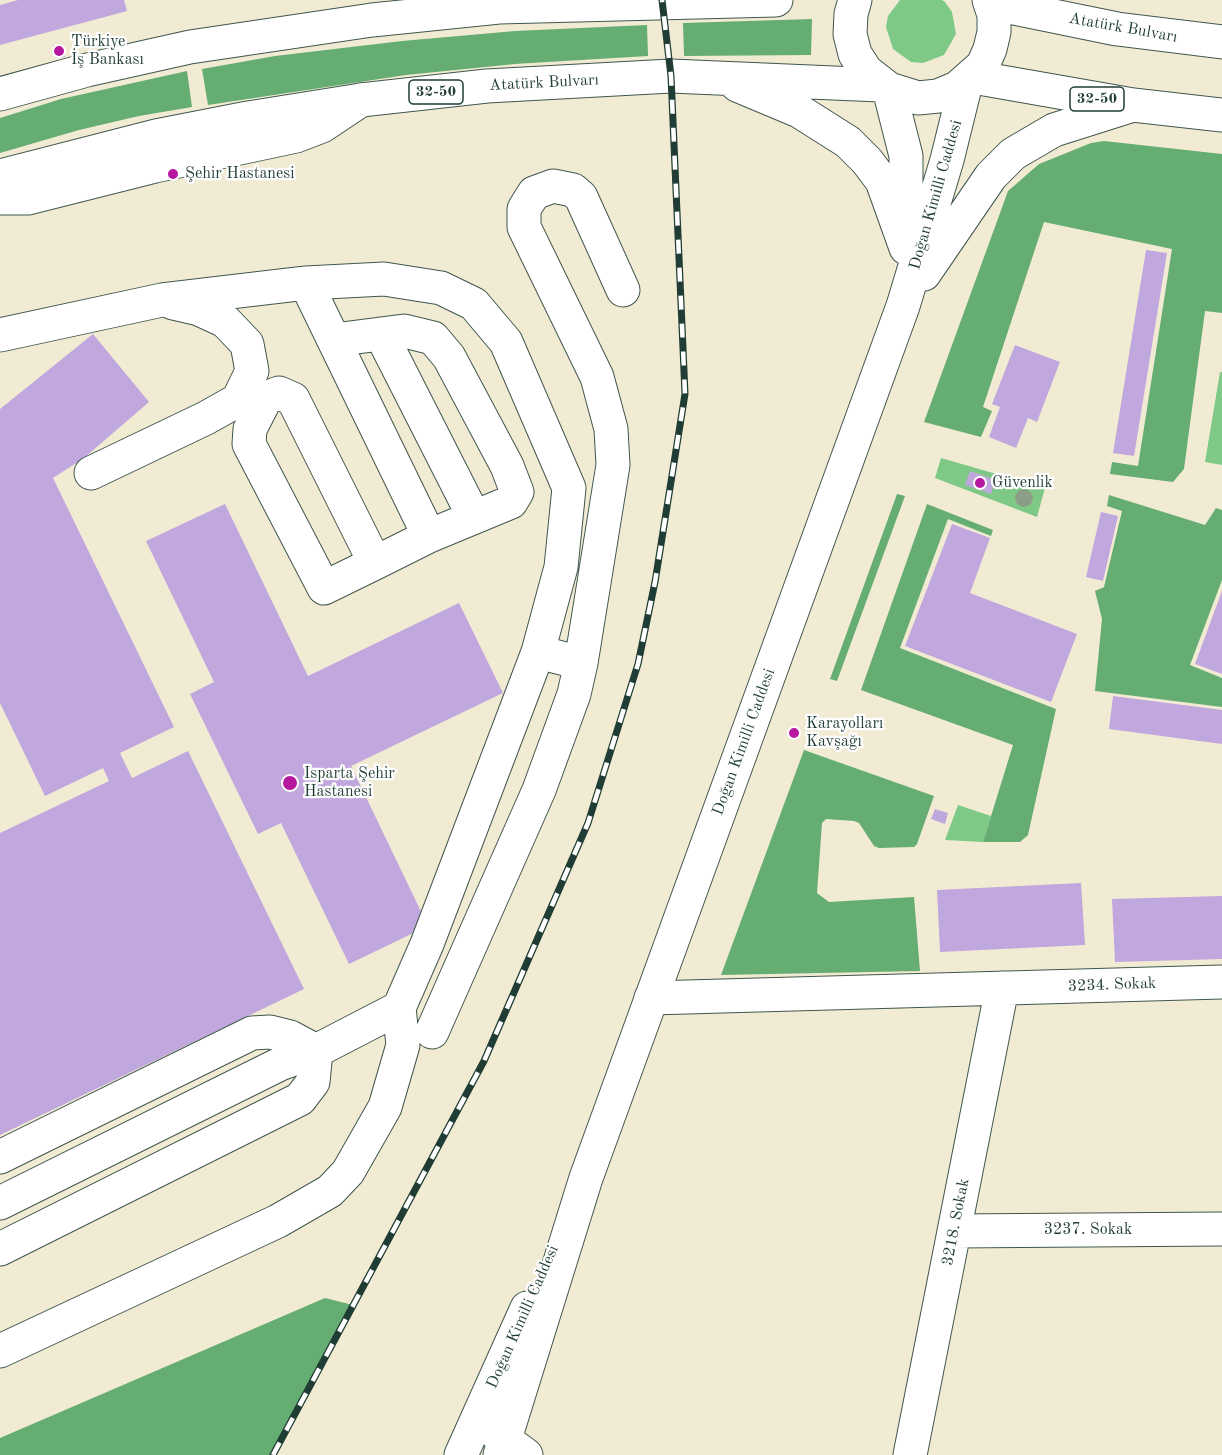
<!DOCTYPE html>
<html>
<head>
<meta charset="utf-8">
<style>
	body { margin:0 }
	canvas { display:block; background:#f2ebd4 }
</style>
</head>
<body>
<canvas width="1222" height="1455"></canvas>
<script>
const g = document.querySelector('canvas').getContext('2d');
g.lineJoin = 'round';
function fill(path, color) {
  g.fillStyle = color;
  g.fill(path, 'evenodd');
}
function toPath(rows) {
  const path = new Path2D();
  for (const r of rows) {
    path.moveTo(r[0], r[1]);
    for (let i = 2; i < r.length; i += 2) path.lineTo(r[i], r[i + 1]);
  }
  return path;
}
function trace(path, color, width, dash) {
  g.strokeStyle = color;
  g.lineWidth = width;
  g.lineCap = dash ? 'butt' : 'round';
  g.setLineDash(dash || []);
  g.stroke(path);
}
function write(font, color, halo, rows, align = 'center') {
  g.font = font + ' "Old Standard TT",serif';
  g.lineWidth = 4.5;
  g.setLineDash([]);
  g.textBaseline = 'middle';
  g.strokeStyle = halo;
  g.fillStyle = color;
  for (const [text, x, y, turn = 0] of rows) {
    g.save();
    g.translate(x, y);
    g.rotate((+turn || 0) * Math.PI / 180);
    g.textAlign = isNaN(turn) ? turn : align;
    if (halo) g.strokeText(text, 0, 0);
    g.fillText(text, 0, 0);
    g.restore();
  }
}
const green = toPath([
	[900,0,942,0,945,2,952,12,956,34,944,55,923,63,911,62,893,49,886,27,888,16],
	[1220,372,1222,372,1222,465,1205,462],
	[941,458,1045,488,1037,517,935,478],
	[958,805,991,816,983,842,945,840]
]);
const forest = toPath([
	[812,19,811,55,684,56,683,23],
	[647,25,648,56,515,64,406,75,208,105,202,69,275,56,402,41,515,31],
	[187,71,192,107,139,116,79,130,0,153,0,118,61,99],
	[1104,141,1222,154,1222,313,1205,311,1184,469,1173,482,1110,474,1112,462,1138,466,1172,249,1044,222,983,407,992,411,981,437,924,422,1008,191,1039,164,1091,143],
	[897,494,905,496,837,681,830,679],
	[1109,495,1205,525,1216,508,1222,510,1222,580,1190,665,1222,678,1222,707,1095,691,1102,619,1095,591,1104,587,1122,511,1107,506],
	[927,504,993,530,991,536,948,519,900,648,1056,709,1028,835,1020,842,983,842,1013,745,861,690],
	[804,750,934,796,917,844,914,847,879,848,874,846,859,823,854,821,826,819,822,823,817,893,829,902,914,897,920,971,721,975],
	[325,1298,353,1305,273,1455,0,1455,0,1438]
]);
const building = toPath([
	[18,0,124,0,127,11,0,45,0,5],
	[61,44,65,57,56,58,53,46],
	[1146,250,1167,253,1134,456,1113,453],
	[93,334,149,402,84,458,53,478,174,727,120,753,132,778,188,751,304,989,0,1135,0,833,109,781,103,768,45,796,0,703,0,409],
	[1015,345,1060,362,1037,422,1028,418,1016,448,989,437,1000,407,992,404],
	[970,471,996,480,991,494,965,485],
	[225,504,308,676,459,603,503,693,351,766,428,926,349,964,281,823,258,834,190,694,214,682,146,541],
	[1101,512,1118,516,1103,581,1086,577],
	[952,524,990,538,970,593,1077,634,1051,702,905,646],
	[1222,591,1222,674,1195,664],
	[1113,696,1222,710,1222,744,1109,729],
	[935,809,948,813,945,824,931,819],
	[1081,883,1085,945,940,952,937,890],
	[1222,896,1222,959,1115,962,1112,899]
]);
const minor = toPath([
	[0,198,28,198,155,166,296,136,322,126,361,100],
	[306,283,429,536,375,563,324,588,249,444,250,429,266,398,279,393,293,399,375,563],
	[381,334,474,517],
	[0,335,162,300,306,283,384,279,441,288,474,304,506,342,569,488,561,567,538,652,427,944,399,1008,316,1051,313,1082,300,1099,0,1249],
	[334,340,404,331,433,338,449,357,507,466,517,492,511,502,429,536],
	[91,473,206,418,238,400,252,371,247,344,225,321,199,309,173,303],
	[538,652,581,663,613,465,611,429,597,377,524,227,524,209,534,193,553,186,573,190,581,197,623,290],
	[651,998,1222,982],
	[432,1032,539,790,574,694,581,663],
	[0,1157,252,1033,270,1032,290,1037,316,1051],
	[0,1203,280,1064,316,1051],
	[954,1231,1222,1229],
	[0,1351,278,1221,330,1191,348,1172,385,1107,403,1045,399,1008],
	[484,1424,526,1455],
	[910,1455,1002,988]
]);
const major = toPath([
	[855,0,851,14,850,34,855,54,866,71,889,89,918,98,938,96,957,88,983,65,990,49,994,32,994,15,989,0],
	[990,3,1117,29,1222,42],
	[973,77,1133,105,1222,115],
	[737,85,799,111,848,142,867,161,882,181,906,248],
	[889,89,906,156,906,226],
	[0,94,87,70,190,47,372,20,499,7,776,0],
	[0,176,156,136,248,118,361,100,487,86,671,76,880,85],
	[924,274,991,176,1013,154,1054,130,1133,105],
	[461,1455,527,1308],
	[500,1455,586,1178,903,306,947,160,966,83]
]);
const rail = toPath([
	[273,1455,484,1061,588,823,638,664,655,582,685,394,671,76,662,0]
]);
const trees = [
	[1024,498]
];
const markers = [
	[59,51,6,"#b5179e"],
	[173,174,6,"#b5179e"],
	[980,483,6,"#b5179e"],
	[794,733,6,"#b5179e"],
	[290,783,8,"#b5179e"]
];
const shields = [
	[436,92,54],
	[1097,99,54]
];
const shieldNames = [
	["32-50",436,92],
	["32-50",1097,99]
];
const streetNames = [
	["Atatürk Bulvarı",1123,28,10],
	["Atatürk Bulvarı",544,83,-3],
	["Doğan Kimilli Caddesi",936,195,-74],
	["Doğan Kimilli Caddesi",744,742,-70],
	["3234. Sokak",1112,985,-2],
	["3218. Sokak",956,1222,-79],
	["3237. Sokak",1088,1230],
	["Doğan Kimilli Caddesi",523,1317,-66]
];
const poiNames = [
	["Türkiye",71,42],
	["İş Bankası",71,60],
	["Şehir Hastanesi",185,174],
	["Güvenlik",992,483],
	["Karayolları",806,724],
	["Kavşağı",806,742],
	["Isparta Şehir",304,774],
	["Hastanesi",304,792]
];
fill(green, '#7ec986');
fill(forest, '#66ad73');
fill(building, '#c0a7de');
trace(minor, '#3f574c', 35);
trace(major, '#3f574c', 35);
trace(minor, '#fff', 33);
trace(major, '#fff', 33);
trace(rail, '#1f3d34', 7);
trace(rail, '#fff', 4.5, [14]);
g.fillStyle = '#8b9f87';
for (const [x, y] of trees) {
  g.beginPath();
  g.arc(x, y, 9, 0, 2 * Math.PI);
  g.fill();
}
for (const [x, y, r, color] of markers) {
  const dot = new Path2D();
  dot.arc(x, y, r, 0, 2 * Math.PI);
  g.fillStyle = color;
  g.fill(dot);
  trace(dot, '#fff', 2);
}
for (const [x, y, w] of shields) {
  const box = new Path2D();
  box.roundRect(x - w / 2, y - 12, w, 24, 4.5);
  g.fillStyle = '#fff';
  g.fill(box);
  trace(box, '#1f3d34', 1.5);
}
write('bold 15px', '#1f3d34', null, shieldNames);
write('16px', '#1f3d34', '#fff', streetNames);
write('16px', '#1f3d34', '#fff', poiNames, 'left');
</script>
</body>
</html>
